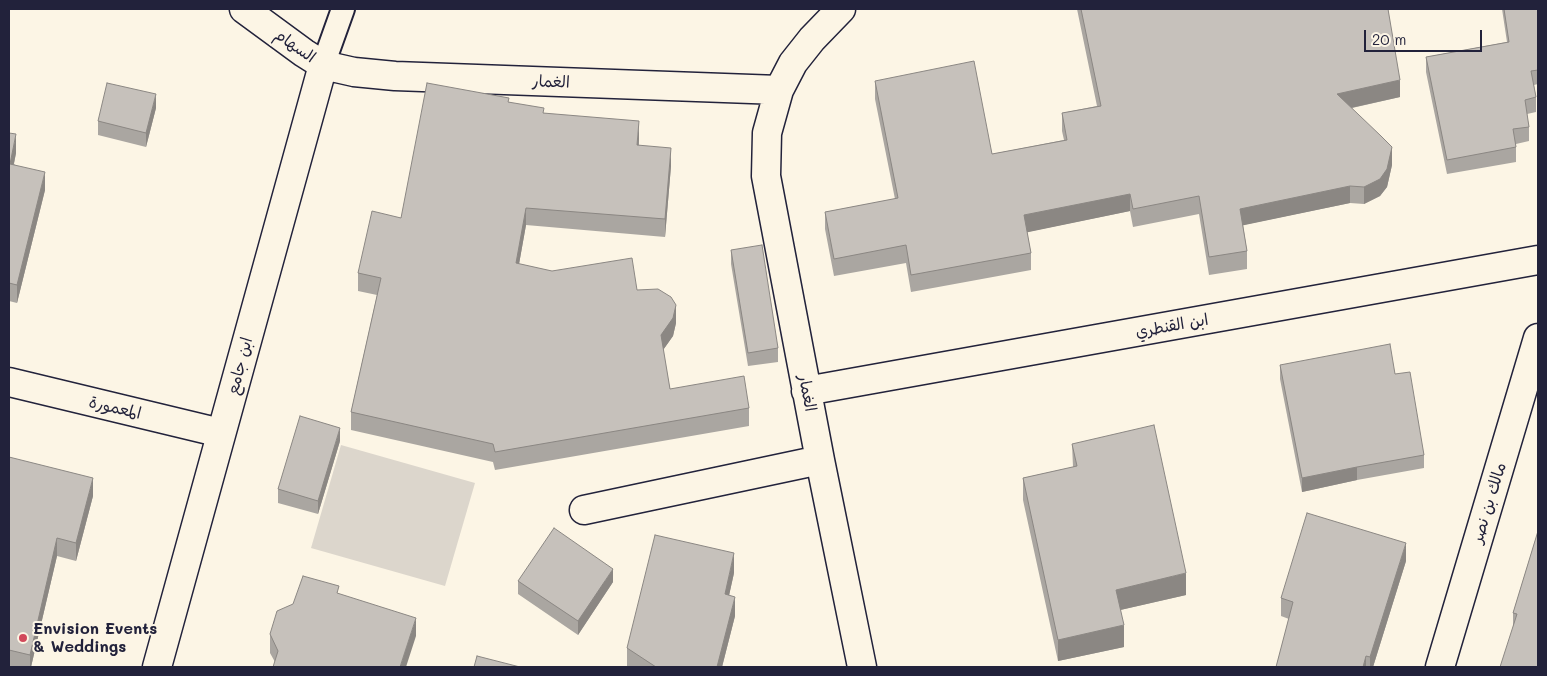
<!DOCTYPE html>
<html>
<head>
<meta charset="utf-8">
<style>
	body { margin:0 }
	#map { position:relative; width:1547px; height:676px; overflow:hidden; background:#fcf5e5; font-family:Mali,sans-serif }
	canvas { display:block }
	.frame { position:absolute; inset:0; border:10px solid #22223b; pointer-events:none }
	.scale { position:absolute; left:1364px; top:30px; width:118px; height:22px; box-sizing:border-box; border:2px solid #22223b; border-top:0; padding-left:6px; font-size:15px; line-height:18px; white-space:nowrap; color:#22223b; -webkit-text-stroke:4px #fcf5e5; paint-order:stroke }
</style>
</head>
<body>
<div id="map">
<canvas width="1547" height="676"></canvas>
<div class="frame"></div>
<div class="scale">20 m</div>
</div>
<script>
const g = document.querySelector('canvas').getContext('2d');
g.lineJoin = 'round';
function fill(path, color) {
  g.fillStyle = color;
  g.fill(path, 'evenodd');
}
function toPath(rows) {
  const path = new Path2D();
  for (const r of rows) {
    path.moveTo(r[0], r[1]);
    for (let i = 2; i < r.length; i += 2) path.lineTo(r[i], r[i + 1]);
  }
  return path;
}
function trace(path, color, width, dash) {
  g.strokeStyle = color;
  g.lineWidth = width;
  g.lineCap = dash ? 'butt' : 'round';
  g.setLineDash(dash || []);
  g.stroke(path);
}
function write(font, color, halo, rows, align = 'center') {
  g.font = font + ' Mali,"Playpen Sans Arabic",sans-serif';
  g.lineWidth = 4;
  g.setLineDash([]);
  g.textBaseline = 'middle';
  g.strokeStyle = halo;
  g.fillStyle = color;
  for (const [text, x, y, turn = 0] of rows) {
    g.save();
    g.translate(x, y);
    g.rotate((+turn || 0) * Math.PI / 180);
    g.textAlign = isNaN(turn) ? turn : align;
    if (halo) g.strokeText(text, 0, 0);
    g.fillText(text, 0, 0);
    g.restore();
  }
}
const green = toPath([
	[341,445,475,483,445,586,311,548]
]);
const lane = toPath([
	[323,65,343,9]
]);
const street = toPath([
	[244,9,304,53,323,65,354,72,395,76,779,90],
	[841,9,812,39,793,63,779,90,767,133,766,176,820,460,862,667],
	[9,382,221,433],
	[806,391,1538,260],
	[584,510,820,460],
	[157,667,323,65],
	[1440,667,1538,338]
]);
const wall = toPath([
	[1077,9,1388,9,1400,97,1352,108,1392,165,1387,187,1380,196,1364,204,1350,203,1243,225,1247,251,1247,269,1209,275,1199,214,1133,227,1130,211,1027,232,1031,253,1031,270,911,292,906,263,834,276,825,229,825,212,895,199,875,99,875,81,992,154,1064,140,1062,131,1062,113,1097,106],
	[1502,9,1538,9,1538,84,1534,85,1536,97,1536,112,1527,114,1529,127,1529,141,1516,144,1516,162,1447,174,1426,72,1426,57,1507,42],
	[509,102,544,113,639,139,639,145,671,166,665,237,526,225,519,264,637,290,676,323,673,336,663,350,670,389,749,408,749,426,495,470,493,462,351,430,351,412,377,295,358,291,358,273,401,218],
	[156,108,146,147,98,135,98,121],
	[9,133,16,153,14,164,45,190,17,303,9,301],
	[731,250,778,348,778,362,748,366,731,264],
	[1280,365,1395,374,1424,455,1424,468,1357,480,1302,492,1280,379],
	[340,441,318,514,278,503,278,489],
	[1072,444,1186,595,1120,610,1124,647,1058,661,1023,500,1023,478,1073,467],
	[9,457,93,496,76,561,57,556,31,667,9,667],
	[1538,531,1538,667,1513,627,1513,613],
	[1406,561,1373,667,1276,667,1289,619,1281,616,1281,598],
	[734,573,729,595,735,616,722,667,627,667,627,648],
	[518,581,613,582,578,635,518,594],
	[339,594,416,636,275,662,270,653,270,634]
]);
const shadedWall = toPath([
	[1400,80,1400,97,1337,111,1337,94],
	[156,94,156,108,146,147,146,133],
	[639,121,639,139,637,163,637,145],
	[16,134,16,153,10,182,10,164],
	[1392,147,1392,165,1387,187,1380,196,1364,204,1364,187],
	[671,148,671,166,665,237,665,219],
	[45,172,45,190,17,303,17,285],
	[1350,186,1350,203,1240,226,1240,209],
	[1130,194,1130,211,1024,233,1024,215],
	[526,208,526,225,516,281,516,263],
	[676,305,676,323,673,336,661,353,661,335],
	[340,428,340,441,318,514,318,501],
	[1357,467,1357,480,1302,492,1302,478],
	[93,478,93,496,76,561,76,543],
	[57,538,57,556,31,667,30,667,30,655],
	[1406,543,1406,561,1373,667,1370,667,1370,657],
	[734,553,734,573,725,614,725,594],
	[613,569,613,582,578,635,578,621],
	[1186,573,1186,595,1116,611,1116,590],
	[735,597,735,616,722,667,717,667],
	[416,618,416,636,406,667,400,667],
	[1124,625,1124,647,1058,661,1058,640],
	[1366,656,1366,667,1363,667]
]);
const building = toPath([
	[1081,9,1388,9,1400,80,1337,94,1381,136,1392,147,1387,169,1380,179,1364,187,1350,186,1240,209,1247,251,1209,257,1199,196,1133,209,1130,194,1024,215,1031,253,911,275,906,245,834,259,825,212,898,198,875,81,974,61,992,154,1067,140,1062,113,1101,106,1081,9],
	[1504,9,1538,9,1538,70,1531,71,1536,97,1525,100,1529,127,1513,129,1516,147,1447,160,1426,57,1509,42,1504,9],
	[107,83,156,94,146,133,98,121,107,83],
	[427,83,509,98,508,102,544,108,543,113,639,121,637,145,671,148,665,219,526,208,516,263,552,271,632,258,637,290,658,289,671,297,676,305,673,318,661,335,670,389,744,376,749,408,495,452,493,444,351,412,381,278,358,273,372,211,401,218,427,83],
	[9,133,16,134,10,164,45,172,17,285,9,283,9,133],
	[762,245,778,348,748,353,731,250,762,245],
	[1390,344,1395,374,1410,372,1424,455,1357,467,1302,478,1280,365,1390,344],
	[300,416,340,428,318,501,278,489,300,416],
	[1154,425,1186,573,1116,590,1124,625,1058,640,1023,478,1077,466,1072,444,1154,425],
	[9,457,93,478,76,543,57,538,30,655,9,650,9,457],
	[1307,513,1406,543,1370,657,1366,656,1363,667,1276,667,1293,602,1281,598,1307,513],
	[554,528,613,569,578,621,518,581,554,528],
	[1538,531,1538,667,1500,667,1517,614,1513,613,1538,531],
	[655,535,734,553,725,594,735,597,717,667,656,667,627,648,655,535],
	[303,576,339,586,337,593,416,618,400,667,273,667,278,651,270,634,277,611,293,604,303,576],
	[477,656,520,667,474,667,477,656]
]);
const markers = [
	[23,638,5,"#d1495b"]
];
const streetNames = [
	["السهام",295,46,35],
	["الغمار",551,82,2],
	["ابن القنطري",1172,326,-10],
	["ابن جامع",240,366,-75],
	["الغمار",807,393,79],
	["المعمورة",115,408,13],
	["مالك بن نصر",1489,503,-73]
];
const poiNames = [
	["Envision Events",33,629],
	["& Weddings",33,647]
];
fill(green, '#dcd6cc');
trace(lane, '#22223b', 26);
trace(street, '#22223b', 31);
trace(lane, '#fcf5e5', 22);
trace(street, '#fcf5e5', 28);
fill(wall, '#aaa6a1');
fill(shadedWall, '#8b8783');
fill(building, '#c6c1bb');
trace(building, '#8b8783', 1);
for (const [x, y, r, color] of markers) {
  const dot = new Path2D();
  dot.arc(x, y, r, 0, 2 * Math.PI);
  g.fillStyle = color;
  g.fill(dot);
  trace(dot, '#fcf5e5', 2);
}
write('16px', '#22223b', '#fcf5e5', streetNames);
write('bold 16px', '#22223b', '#fcf5e5', poiNames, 'left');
</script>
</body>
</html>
